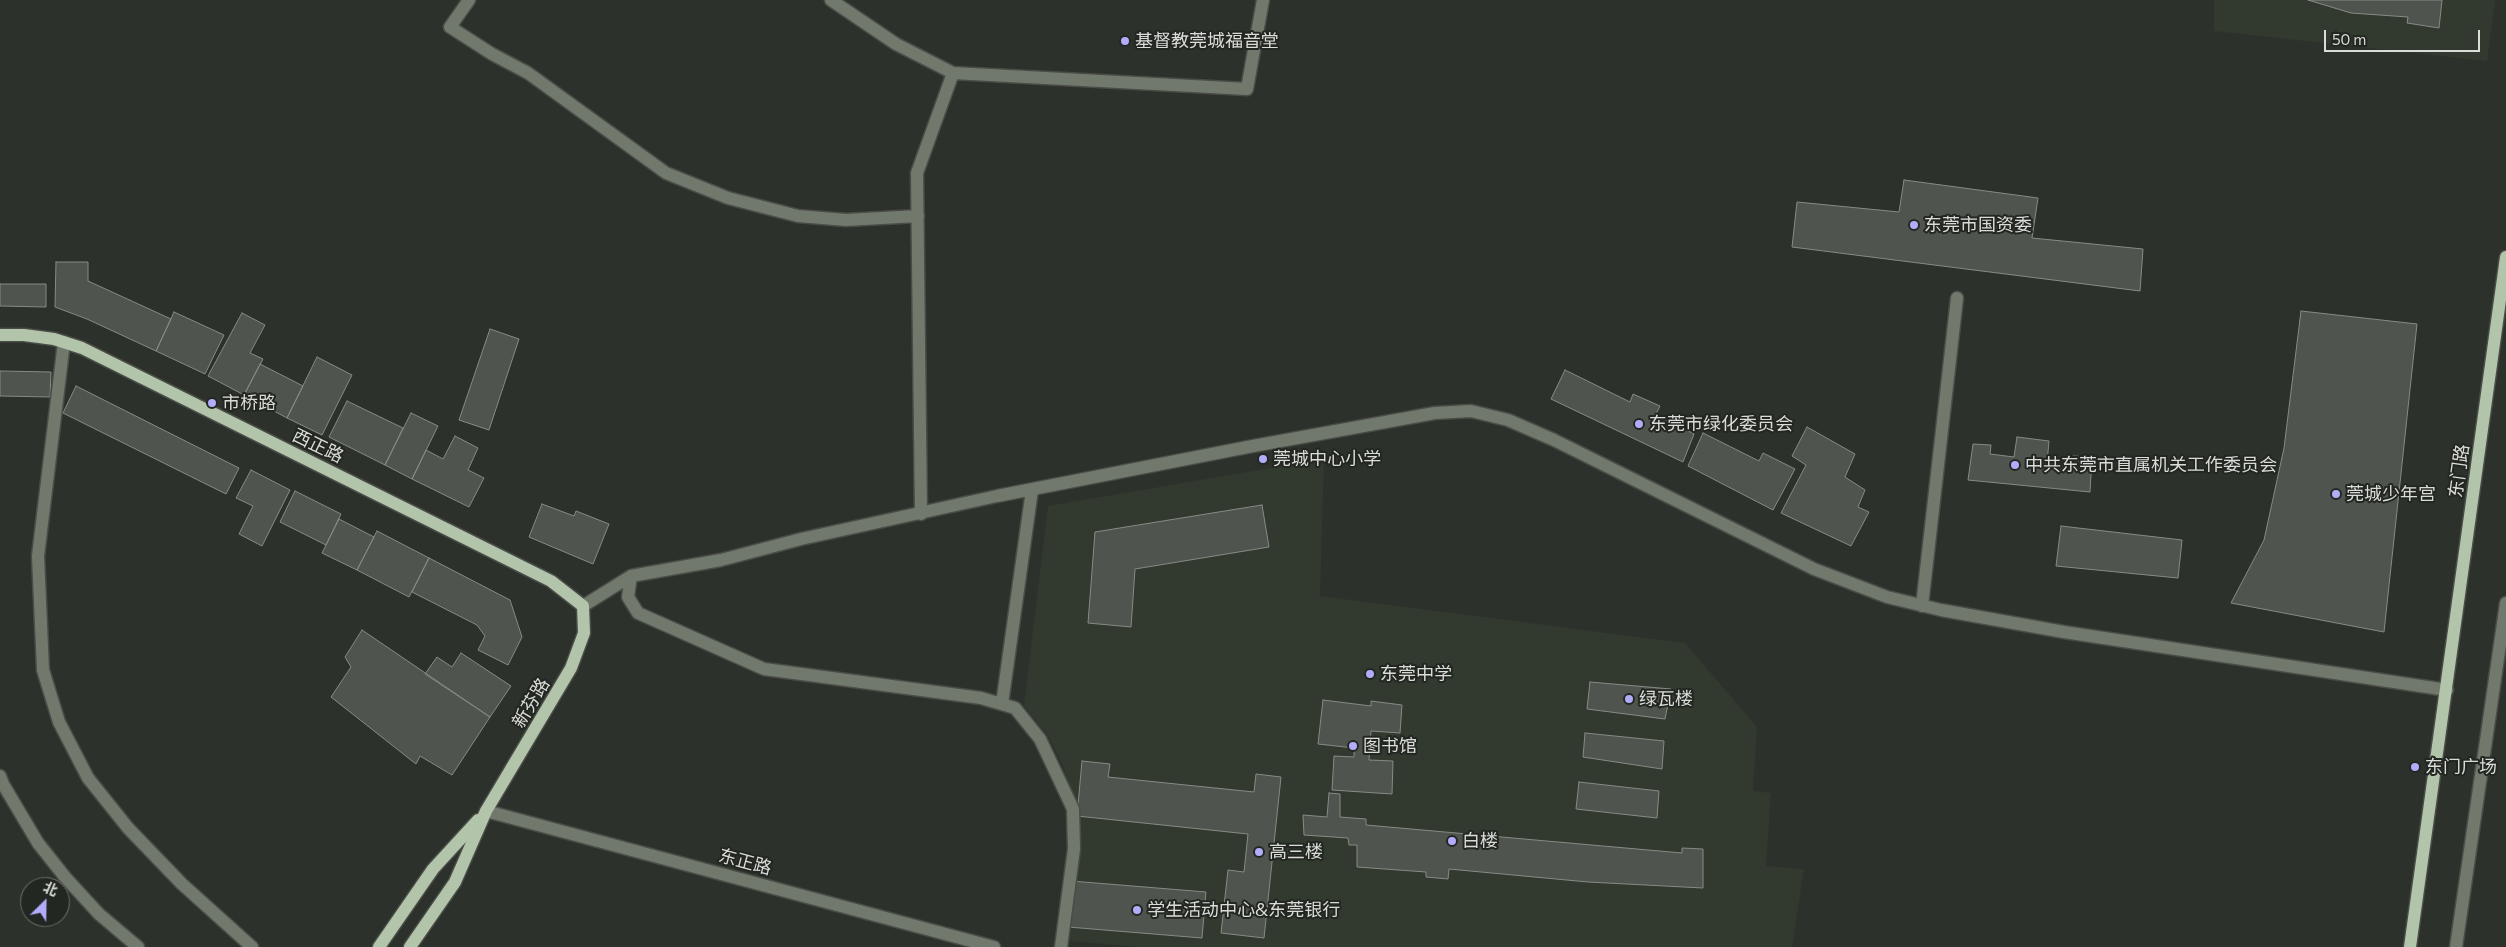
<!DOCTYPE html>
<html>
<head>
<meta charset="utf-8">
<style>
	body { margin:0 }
	#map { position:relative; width:2506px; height:947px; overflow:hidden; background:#2d312b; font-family:Commissioner,"Noto Sans SC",sans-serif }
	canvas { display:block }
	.north { position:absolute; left:20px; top:877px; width:50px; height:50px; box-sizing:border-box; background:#232721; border:1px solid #6c6f6b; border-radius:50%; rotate:23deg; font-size:14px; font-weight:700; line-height:20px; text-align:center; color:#dadcd9 }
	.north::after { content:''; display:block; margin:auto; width:18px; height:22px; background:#b1adfa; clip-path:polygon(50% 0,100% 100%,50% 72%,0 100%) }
	.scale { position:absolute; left:2324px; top:30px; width:156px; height:22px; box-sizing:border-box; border:2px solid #dadcd9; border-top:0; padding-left:6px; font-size:15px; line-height:18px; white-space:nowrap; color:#dadcd9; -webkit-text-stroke:4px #232721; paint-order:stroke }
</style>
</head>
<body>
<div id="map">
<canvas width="2506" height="947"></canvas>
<div class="north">北</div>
<div class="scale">50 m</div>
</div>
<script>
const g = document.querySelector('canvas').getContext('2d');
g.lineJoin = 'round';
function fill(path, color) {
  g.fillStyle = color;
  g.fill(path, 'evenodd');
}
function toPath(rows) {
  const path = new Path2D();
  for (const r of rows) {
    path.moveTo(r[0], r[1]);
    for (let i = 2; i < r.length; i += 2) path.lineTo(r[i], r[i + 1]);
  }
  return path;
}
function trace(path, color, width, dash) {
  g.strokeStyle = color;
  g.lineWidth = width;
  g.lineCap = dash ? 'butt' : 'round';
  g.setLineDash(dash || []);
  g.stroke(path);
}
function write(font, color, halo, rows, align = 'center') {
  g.font = font + ' Commissioner,"Noto Sans SC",sans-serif';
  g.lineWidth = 4;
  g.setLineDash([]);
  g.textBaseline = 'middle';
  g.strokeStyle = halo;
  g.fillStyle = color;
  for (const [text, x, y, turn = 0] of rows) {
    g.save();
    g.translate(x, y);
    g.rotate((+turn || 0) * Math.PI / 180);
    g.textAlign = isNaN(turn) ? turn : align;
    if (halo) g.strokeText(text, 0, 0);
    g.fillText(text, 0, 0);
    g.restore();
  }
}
const built = toPath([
	[2214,0,2495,0,2487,61,2214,31],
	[1324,459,1320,596,1685,643,1757,727,1753,791,1771,793,1766,866,1804,869,1792,947,1139,947,1059,940,1077,810,1064,768,1049,737,1024,706,1048,506]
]);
const building = toPath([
	[2308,0,2442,0,2439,28,2407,23,2408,17,2351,13,2308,0],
	[1904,180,2038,198,2032,238,2143,249,2140,291,1792,247,1797,202,1899,212,1904,180],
	[56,262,88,262,88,281,171,319,156,351,87,319,55,307,56,262],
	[0,284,46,284,46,307,0,306,0,284],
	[2301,311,2417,324,2384,632,2231,603,2264,540,2284,448,2301,311],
	[174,312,224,335,205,374,156,351,174,312],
	[242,313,265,325,250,353,263,359,244,395,208,376,242,313],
	[490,329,519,339,489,430,459,420,490,329],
	[317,357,352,375,322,435,287,418,317,357],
	[260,364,303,386,287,418,244,395,260,364],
	[1565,370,1630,402,1633,394,1660,406,1656,414,1694,434,1683,462,1551,399,1565,370],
	[0,371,51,372,50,397,0,396,0,371],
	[76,386,239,468,226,494,63,413,76,386],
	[347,401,403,428,385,465,329,437,347,401],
	[411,413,438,426,412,479,385,465,411,413],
	[1807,427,1855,454,1845,477,1865,490,1858,507,1869,512,1851,546,1781,513,1806,465,1792,456,1807,427],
	[1703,433,1759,461,1763,453,1795,469,1773,510,1688,466,1703,433],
	[455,436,478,448,468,470,484,478,469,507,412,479,426,450,443,459,455,436],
	[2017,437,2049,441,2047,463,2072,466,2073,456,2092,457,2090,492,1968,480,1973,444,1991,445,1990,454,2014,457,2017,437],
	[251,470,290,490,262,546,239,534,253,506,236,498,251,470],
	[295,491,341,514,326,545,280,522,295,491],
	[542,504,574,516,576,511,609,524,593,564,529,537,542,504],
	[1262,505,1269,547,1135,569,1131,627,1088,623,1095,532,1262,505],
	[339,519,374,537,357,570,322,553,339,519],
	[2061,526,2182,540,2178,578,2056,566,2061,526],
	[377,531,429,558,409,597,357,570,377,531],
	[429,558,510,600,522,637,508,665,478,650,485,636,477,625,412,592,429,558],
	[362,630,490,717,452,775,420,756,416,764,331,697,351,667,345,657,362,630],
	[461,653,511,686,490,717,425,674,437,657,452,667,461,653],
	[1590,682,1671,689,1665,719,1587,709,1590,682],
	[1323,700,1371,706,1371,701,1402,705,1400,733,1371,731,1369,760,1393,761,1392,794,1332,790,1334,756,1354,757,1354,748,1318,744,1323,700],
	[1585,733,1664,741,1662,769,1583,757,1585,733],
	[1082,761,1110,764,1108,777,1254,792,1256,774,1281,777,1264,938,1221,933,1228,870,1244,872,1248,834,1077,816,1082,761],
	[1579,782,1659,791,1657,818,1576,809,1579,782],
	[1329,793,1340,794,1340,817,1366,819,1366,825,1682,853,1682,848,1703,849,1703,888,1588,882,1449,869,1448,879,1426,877,1426,872,1357,867,1357,845,1349,845,1348,838,1304,835,1303,815,1327,817,1329,793],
	[1071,881,1206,892,1202,938,1068,927,1071,881]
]);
const minor = toPath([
	[469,0,450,27,492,54,528,73,666,173,728,198,798,216,846,220,918,216],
	[831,0,896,44,953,73],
	[64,342,38,556,43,670,59,722,88,778,128,828,182,884,252,947],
	[921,514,917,173,953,73,1247,89,1263,0],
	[631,576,628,597,638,613,764,669,981,698,1015,708,1040,739,1073,809,1074,849,1061,947],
	[583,606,631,576,721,560,801,539,997,496,1253,446,1435,413,1471,411,1508,420,1554,440,1814,569,1887,597,1941,610,2064,632,2447,690],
	[1922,606,1957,298],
	[1002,704,1032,490],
	[0,776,3,784,38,843,65,877,99,914,138,947],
	[486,811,994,947],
	[2456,947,2506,603]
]);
const major = toPath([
	[0,335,24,335,54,339,82,348,551,581,583,606,584,633,571,668,486,811,455,882,410,947],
	[379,947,433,869,478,820],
	[2410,947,2506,257]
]);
const markers = [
	[1125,41,5,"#b1adfa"],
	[1914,225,5,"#b1adfa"],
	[212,403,5,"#b1adfa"],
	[1639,424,5,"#b1adfa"],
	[1263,459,5,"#b1adfa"],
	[2015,465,5,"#b1adfa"],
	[2336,494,5,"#b1adfa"],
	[1370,674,5,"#b1adfa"],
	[1629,699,5,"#b1adfa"],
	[1353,746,5,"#b1adfa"],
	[2415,767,5,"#b1adfa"],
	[1452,841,5,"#b1adfa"],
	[1259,852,5,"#b1adfa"],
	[1137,910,5,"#b1adfa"]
];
const poiNames = [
	["基督教莞城福音堂",1135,41],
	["东莞市国资委",1924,225],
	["市桥路",222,403],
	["东莞市绿化委员会",1649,424],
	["莞城中心小学",1273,459],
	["中共东莞市直属机关工作委员会",2025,465],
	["莞城少年宫",2346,494],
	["东莞中学",1380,674],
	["绿瓦楼",1639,699],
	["图书馆",1363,746],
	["东门广场",2425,767],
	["白楼",1462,841],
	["高三楼",1269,852],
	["学生活动中心&东莞银行",1147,910]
];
const streetNames = [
	["西正路",318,446,26],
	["东门路",2459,471,-82],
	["新芬路",531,703,-59],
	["东正路",745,862,15]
];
fill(built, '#323a2f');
fill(building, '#50544e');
trace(building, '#878b85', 1);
trace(minor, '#494c47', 15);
trace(major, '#494c47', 15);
trace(minor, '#71796d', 12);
trace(major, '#b2c4aa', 12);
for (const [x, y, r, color] of markers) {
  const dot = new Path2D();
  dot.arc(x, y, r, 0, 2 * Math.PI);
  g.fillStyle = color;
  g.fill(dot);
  trace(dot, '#232721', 2);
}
write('18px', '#dadcd9', '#232721', poiNames, 'left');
write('18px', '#dadcd9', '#232721', streetNames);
</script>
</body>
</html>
